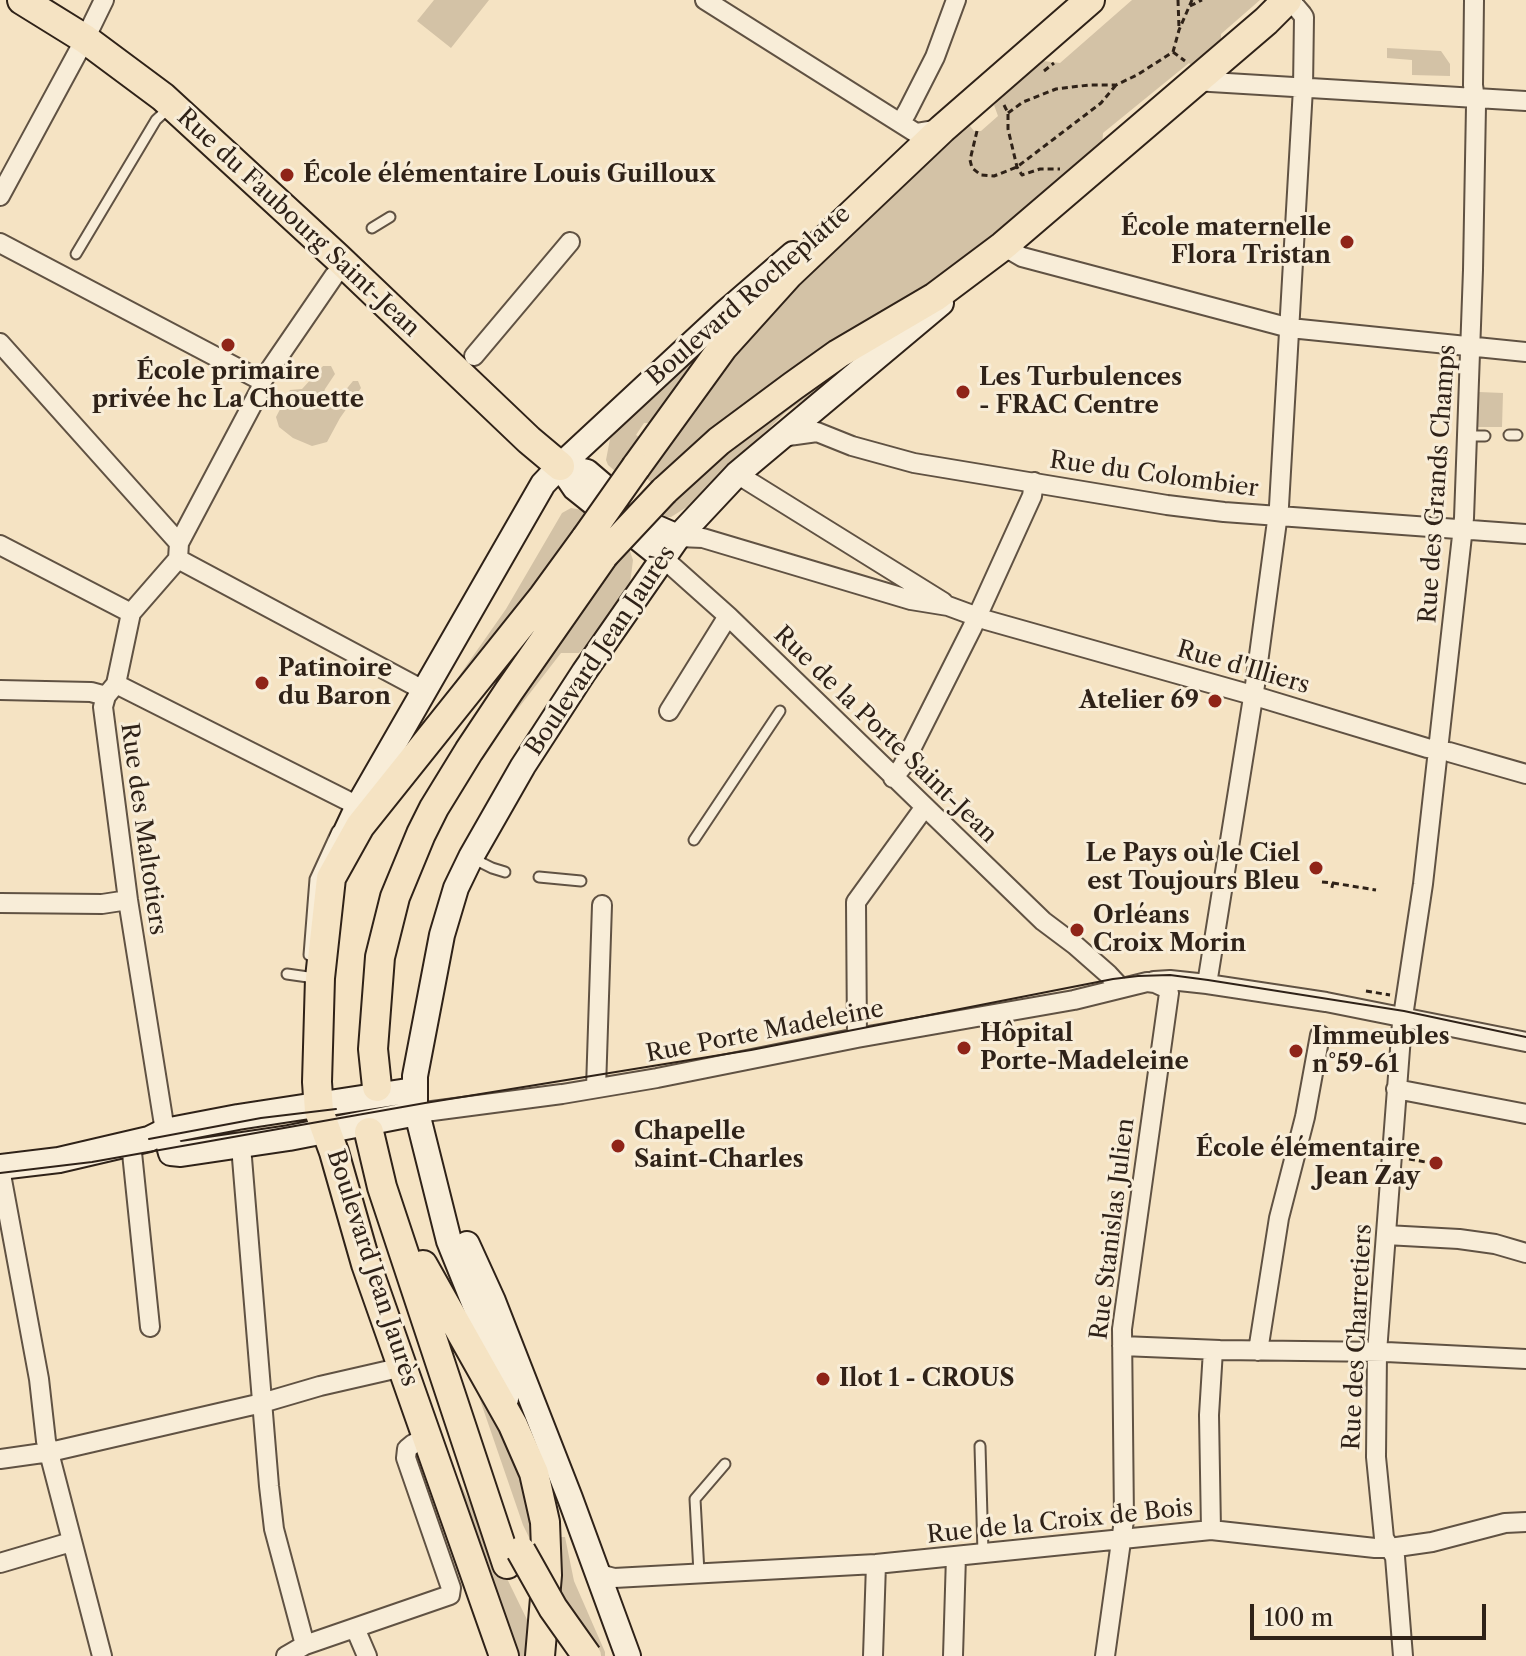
<!DOCTYPE html>
<html>
<head>
<meta charset="utf-8">
<style>
	body { margin:0 }
	#map { position:relative; width:1526px; height:1656px; overflow:hidden; background:#f5e3c3; font-family:"Libre Caslon Text",serif }
	canvas { display:block }
	.scale { position:absolute; left:1250px; top:1604px; width:236px; height:36px; box-sizing:border-box; border:4px solid #2f2218; border-top:0; padding-left:10px; font-size:24px; line-height:28px; white-space:nowrap; color:#2f2218; -webkit-text-stroke:6px #f8edd8; paint-order:stroke }
</style>
</head>
<body>
<div id="map">
<canvas width="1526" height="1656"></canvas>
<div class="scale">100 m</div>
</div>
<script>
const g = document.querySelector('canvas').getContext('2d');
g.lineJoin = 'round';
function fill(path, color) {
  g.fillStyle = color;
  g.fill(path, 'evenodd');
}
function toPath(rows) {
  const path = new Path2D();
  for (const r of rows) {
    path.moveTo(r[0], r[1]);
    for (let i = 2; i < r.length; i += 2) path.lineTo(r[i], r[i + 1]);
  }
  return path;
}
function trace(path, color, width, dash) {
  g.strokeStyle = color;
  g.lineWidth = width;
  g.lineCap = dash ? 'butt' : 'round';
  g.setLineDash(dash || []);
  g.stroke(path);
}
function write(font, color, halo, rows, align = 'center') {
  g.font = font + ' "Libre Caslon Text",serif';
  g.lineWidth = 6;
  g.setLineDash([]);
  g.textBaseline = 'middle';
  g.strokeStyle = halo;
  g.fillStyle = color;
  for (const [text, x, y, turn = 0] of rows) {
    g.save();
    g.translate(x, y);
    g.rotate((+turn || 0) * Math.PI / 180);
    g.textAlign = isNaN(turn) ? turn : align;
    if (halo) g.strokeText(text, 0, 0);
    g.fillText(text, 0, 0);
    g.restore();
  }
}
const green = toPath([
	[434,0,489,0,451,48,417,21],
	[1132,0,1260,0,1221,34,1221,45,1195,69,1189,63,1103,133,1102,148,948,279,654,485,642,474,725,367,834,247,876,207,970,126,974,131,981,131,998,116,994,105,1043,61,1060,63],
	[1387,48,1441,51,1450,64,1450,76,1412,75,1412,60,1387,58],
	[750,302,657,420,653,419,649,423,644,423,636,435,642,439,615,471,608,465,606,460,610,439,636,409],
	[323,366,331,366,335,374,325,389,322,398,330,405,339,398,353,381,358,381,361,388,340,418,327,442,312,446,293,438,279,427,276,417,290,390,302,389],
	[820,383,823,383,824,386,786,412,687,507,671,517,666,517,660,513,711,463],
	[1479,392,1503,393,1502,427,1476,427],
	[571,508,583,510,586,515,526,609,390,766,452,686,506,609,562,513],
	[629,548,633,560,630,584,597,633,579,653,561,653,503,728,468,778,498,727,620,552],
	[466,1359,524,1474,539,1558,523,1525],
	[433,1427,536,1638,531,1656,512,1656],
	[558,1537,565,1537,574,1581,605,1652,605,1656,601,1656,553,1584]
]);
const path = toPath([
	[1178,0,1179,28],
	[1190,6,1202,0],
	[1173,52,1185,61],
	[1044,71,1054,63],
	[1004,105,1008,113,1008,129,1017,167,1022,175,1040,169,1060,169],
	[1008,113,1023,102,1056,89,1089,85,1116,85,1137,75,1173,52,1179,30,1192,0],
	[977,131,970,160,972,168,981,175,994,176,1017,167,1101,103,1116,85],
	[1322,882,1333,883,1331,891],
	[1333,883,1376,890],
	[1366,991,1390,995],
	[1409,1159,1431,1163]
]);
const lane = toPath([
	[372,228,390,217],
	[76,254,156,120,169,108],
	[1509,435,1517,435],
	[1467,436,1485,436],
	[694,840,780,711],
	[474,859,492,868,505,872],
	[539,877,581,881],
	[309,955,315,879,337,831],
	[287,974,315,978],
	[980,1446,983,1553],
	[699,1573,695,1499,725,1464]
]);
const street = toPath([
	[705,0,916,133,939,129],
	[1194,81,1526,101],
	[901,122,907,112,935,57,956,0],
	[0,196,85,39,104,0],
	[0,243,262,381],
	[1003,246,1022,257,1290,328,1526,352],
	[0,343,179,543],
	[474,356,570,242],
	[781,437,817,432,852,446,914,463,1167,505,1224,512,1526,534],
	[737,474,943,602],
	[678,537,703,538,911,600,948,606,986,620,1245,693,1427,748,1449,752,1526,774],
	[0,545,131,613],
	[663,558,728,616,1043,921,1075,945,1108,974,1120,987],
	[178,559,423,690],
	[116,684,358,806],
	[0,690,91,692,106,696],
	[669,711,728,616],
	[893,778,902,767,972,628,1032,496,1034,482],
	[0,903,102,904,128,900],
	[1154,981,1170,980,1207,984,1326,1002,1526,1042],
	[1207,984,1255,685,1279,506,1303,88,1304,17,1302,14,1290,0],
	[857,1038,856,902,924,808],
	[596,1088,602,905],
	[1396,1089,1526,1114],
	[417,1113,562,1094,657,1078,857,1038,1074,1000,1147,982,1155,983,1166,988,1169,993,1168,1000,1122,1329,1124,1520,1105,1656],
	[165,1131,128,900,103,707,106,696,116,684,131,613,178,559,179,543,260,390,262,381,334,276,345,265],
	[131,1143,150,1327],
	[241,1146,269,1486,274,1529,305,1645],
	[0,1169,39,1379,46,1441,102,1656],
	[1386,1235,1459,1239,1495,1244,1526,1253],
	[1122,1346,1220,1350,1386,1352,1526,1359],
	[1258,1351,1279,1218,1305,1117,1320,1035],
	[0,1459,50,1452,262,1403,320,1386,403,1367],
	[1211,1530,1209,1415,1213,1350],
	[0,1563,71,1542],
	[596,1573,614,1578,876,1564,1211,1530,1375,1548,1390,1548,1432,1542,1505,1523,1526,1522],
	[355,1628,367,1656],
	[286,1656,305,1645,450,1595,451,1588,406,1458,407,1449,413,1444,421,1440,430,1441],
	[873,1656,876,1564],
	[953,1656,956,1556],
	[1403,1656,1395,1557,1384,1538,1376,1457,1377,1352,1402,1023,1423,884,1464,518,1473,270,1476,106,1473,85,1474,0]
]);
const secondary = toPath([
	[560,466,587,472,608,490],
	[560,466,575,488,595,504],
	[648,524,678,537],
	[638,538,663,558],
	[343,838,358,806,543,484,560,466,727,311,793,254],
	[165,1131,171,1153,181,1154,289,1138,417,1113],
	[0,1167,59,1160,149,1139,165,1131,238,1117,414,1090],
	[467,1244,493,1301,570,1498,628,1656],
	[506,1399,489,1340,449,1241,415,1105,415,1076,442,935,456,888,471,857,523,766,584,672,678,537,737,474,941,303]
]);
const primary = toPath([
	[22,0,85,39,163,97,337,257,529,440,560,466],
	[636,467,723,347,788,275,942,129,1090,0],
	[664,491,719,441,793,386,838,354,935,297,1003,246,1266,21,1287,0],
	[377,1087,373,1049,380,957,395,897,421,834,434,808,469,751,509,691,604,555],
	[369,1132,382,1187,507,1564],
	[423,1265,513,1425,534,1473,545,1522,547,1575,540,1656],
	[504,1656,366,1264,334,1152,319,1111,317,1082,320,978,331,878,360,826,543,597,586,538]
]);
const tram = toPath([
	[149,1139,261,1118,336,1109],
	[0,1173,92,1162,425,1103,751,1050,1113,979,1138,976,1170,975,1208,980,1404,1011,1526,1037]
]);
const primaryBridge = toPath([
	[586,538,636,467],
	[604,555,664,491],
	[521,1551,553,1608,587,1656]
]);
const markers = [
	[287,175,8,"#8f2418"],
	[1347,242,8,"#8f2418"],
	[228,345,8,"#8f2418"],
	[963,392,8,"#8f2418"],
	[262,683,8,"#8f2418"],
	[1215,701,8,"#8f2418"],
	[1316,868,8,"#8f2418"],
	[1077,930,8,"#8f2418"],
	[964,1048,8,"#8f2418"],
	[1296,1051,8,"#8f2418"],
	[618,1146,8,"#8f2418"],
	[1436,1163,8,"#8f2418"],
	[823,1379,8,"#8f2418"]
];
const poiNames = [
	["École élémentaire Louis Guilloux",303,175],
	["École maternelle",1331,228,"right"],
	["Flora Tristan",1331,256,"right"],
	["École primaire",228,372,"center"],
	["privée hc La Chouette",228,400,"center"],
	["Les Turbulences",979,378],
	["- FRAC Centre",979,406],
	["Patinoire",278,669],
	["du Baron",278,697],
	["Atelier 69",1199,701,"right"],
	["Le Pays où le Ciel",1300,854,"right"],
	["est Toujours Bleu",1300,882,"right"],
	["Orléans",1093,916],
	["Croix Morin",1093,944],
	["Hôpital",980,1034],
	["Porte-Madeleine",980,1062],
	["Immeubles",1312,1037],
	["n°59-61",1312,1065],
	["Chapelle",634,1132],
	["Saint-Charles",634,1160],
	["École élémentaire",1420,1149,"right"],
	["Jean Zay",1420,1177,"right"],
	["Ilot 1 - CROUS",839,1379]
];
const streetNames = [
	["Rue du Faubourg Saint-Jean",298,223,43],
	["Boulevard Rocheplatte",749,296,-41],
	["Rue du Colombier",1154,475,8],
	["Rue des Grands Champs",1438,484,-86],
	["Boulevard Jean Jaurès",601,651,-56],
	["Rue d'Illiers",1243,668,16],
	["Rue de la Porte Saint-Jean",885,735,44],
	["Rue des Maltotiers",143,829,82],
	["Rue Porte Madeleine",765,1032,-11],
	["Rue Stanislas Julien",1113,1229,-83],
	["Boulevard Jean Jaurès",372,1268,72],
	["Rue des Charretiers",1358,1337,-87],
	["Rue de la Croix de Bois",1060,1522,-6]
];
fill(green, '#d3c2a6');
trace(lane, '#605243', 13);
trace(street, '#605243', 22);
trace(secondary, '#2f2218', 28);
trace(primary, '#2f2218', 32);
trace(path, '#2f2218', 3, [6, 4]);
trace(lane, '#f8edd8', 9);
trace(street, '#f8edd8', 18);
trace(secondary, '#f8edd8', 24);
trace(primary, '#f5e3c3', 28);
trace(tram, '#2f2218', 2);
trace(primaryBridge, '#2f2218', 32, []);
trace(primaryBridge, '#f5e3c3', 28);
for (const [x, y, r, color] of markers) {
  const dot = new Path2D();
  dot.arc(x, y, r, 0, 2 * Math.PI);
  g.fillStyle = color;
  g.fill(dot);
  trace(dot, '#f8edd8', 3);
}
write('bold 24px', '#2f2218', '#f8edd8', poiNames, 'left');
write('24px', '#2f2218', '#f8edd8', streetNames);
</script>
</body>
</html>
